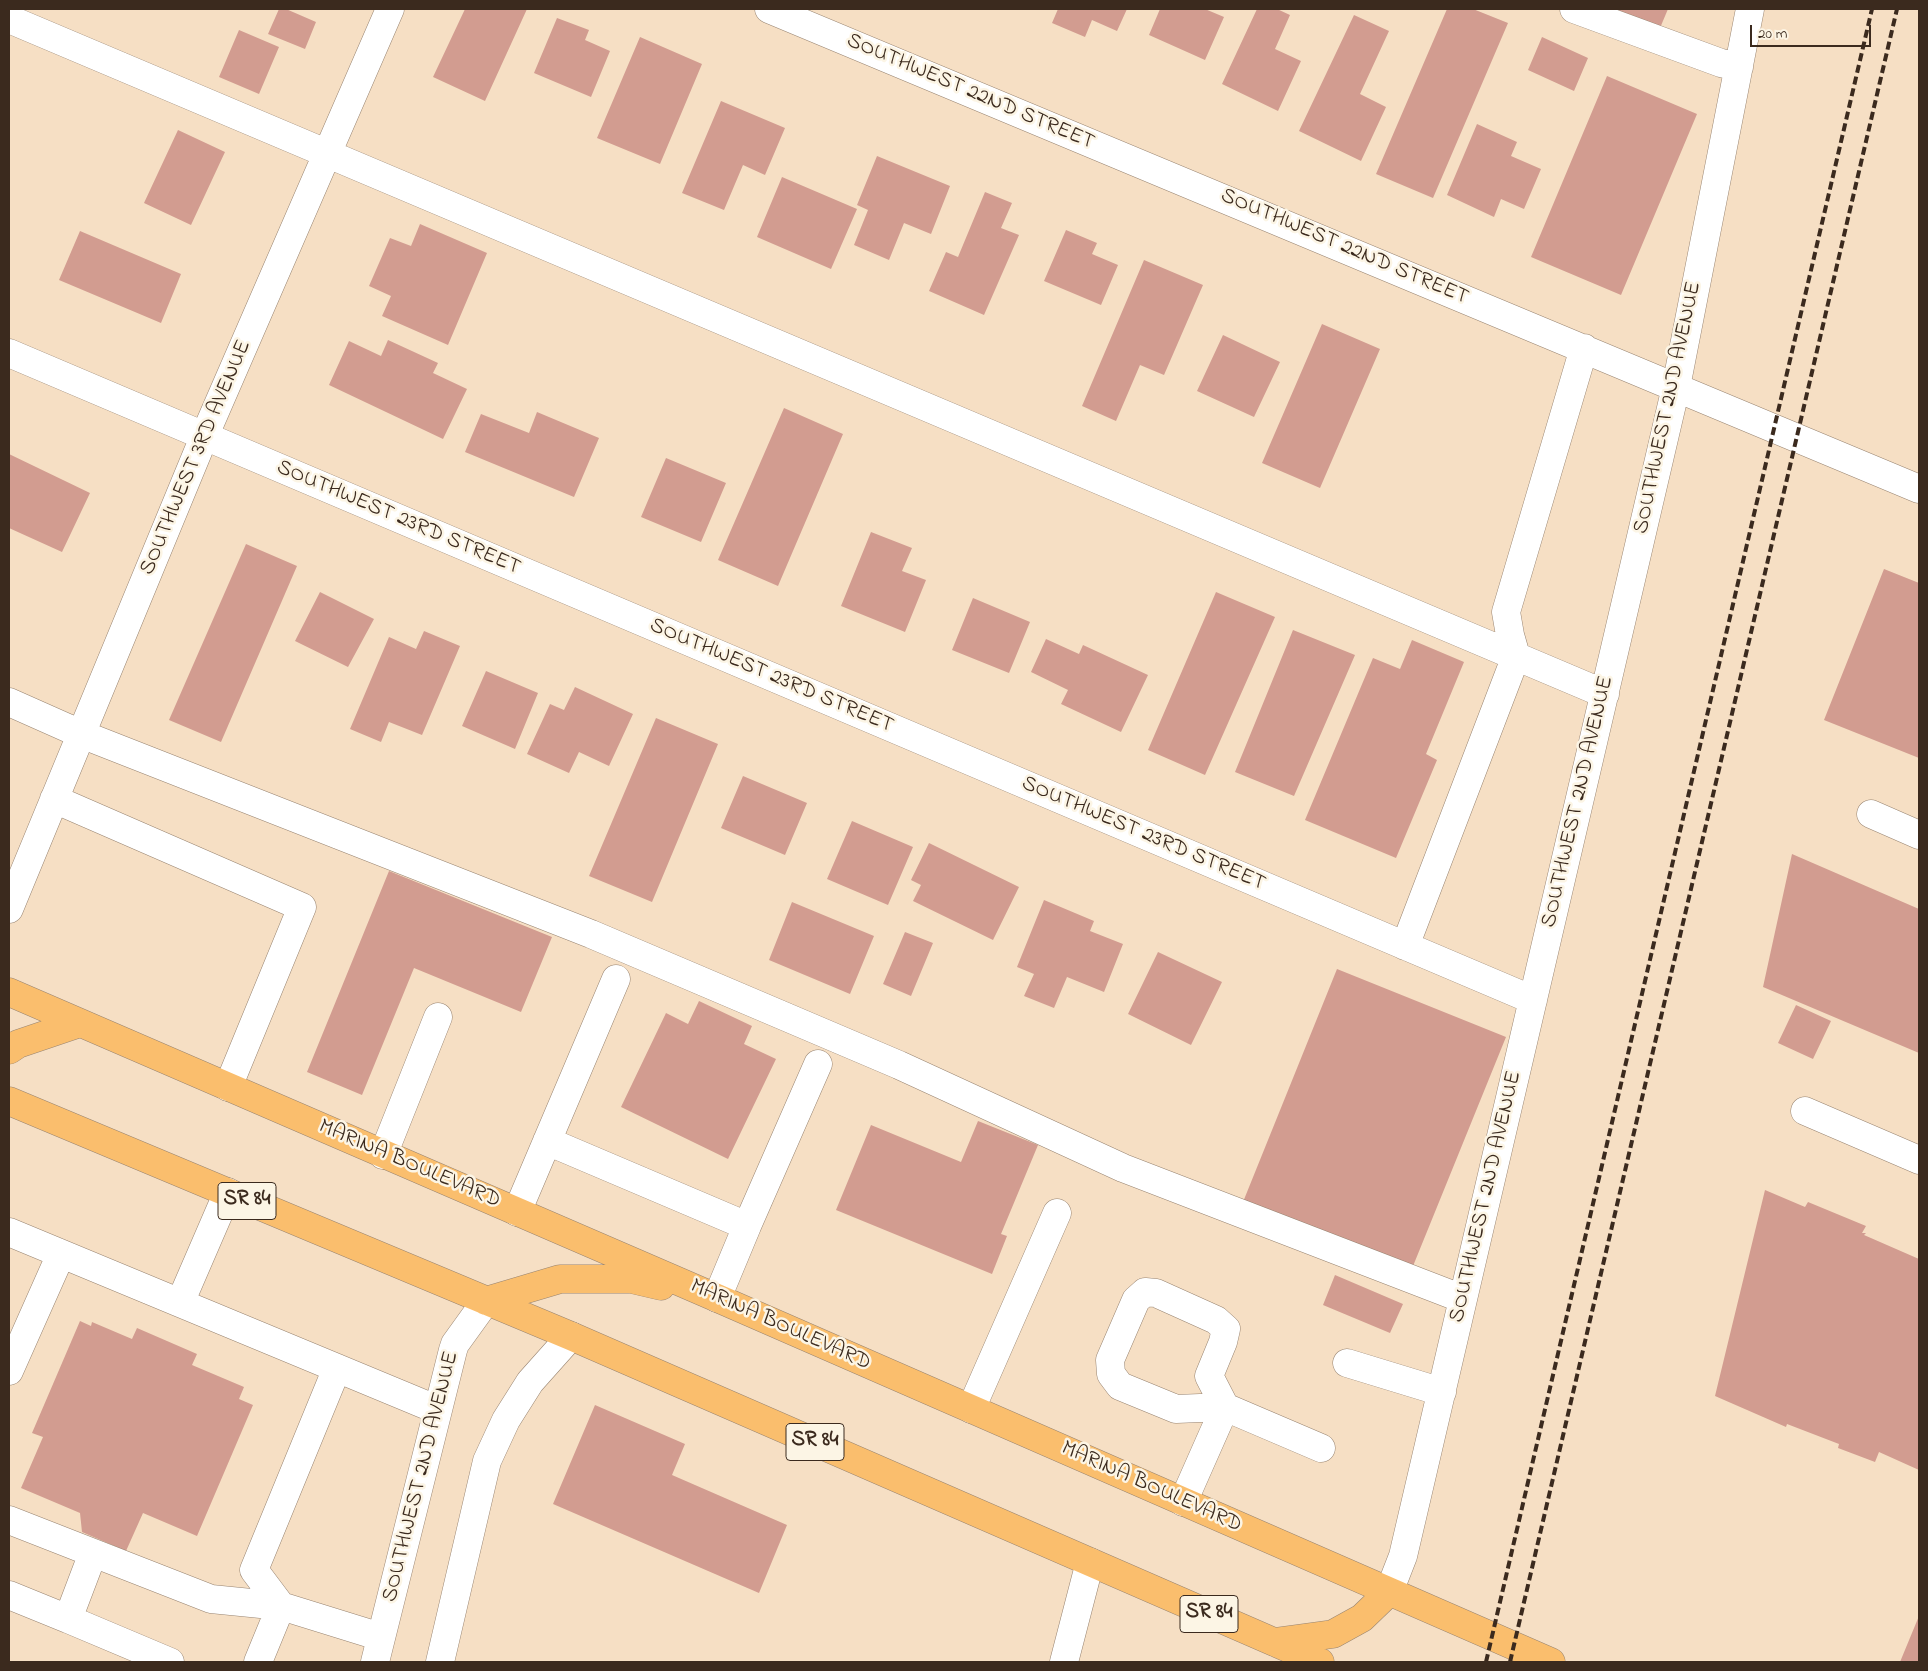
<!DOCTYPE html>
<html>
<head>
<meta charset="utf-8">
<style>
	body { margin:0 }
	#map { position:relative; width:1928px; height:1671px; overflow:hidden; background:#f6dfc4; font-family:"Indie Flower",sans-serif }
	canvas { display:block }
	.frame { position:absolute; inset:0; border:10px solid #3b2a1e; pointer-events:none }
	.scale { position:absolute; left:1750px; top:25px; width:121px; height:22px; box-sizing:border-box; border:2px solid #3b2a1e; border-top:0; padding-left:6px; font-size:15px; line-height:18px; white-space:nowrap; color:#3b2a1e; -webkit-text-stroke:4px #fcf5e5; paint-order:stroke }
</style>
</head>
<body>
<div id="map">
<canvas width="1928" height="1671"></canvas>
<div class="frame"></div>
<div class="scale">20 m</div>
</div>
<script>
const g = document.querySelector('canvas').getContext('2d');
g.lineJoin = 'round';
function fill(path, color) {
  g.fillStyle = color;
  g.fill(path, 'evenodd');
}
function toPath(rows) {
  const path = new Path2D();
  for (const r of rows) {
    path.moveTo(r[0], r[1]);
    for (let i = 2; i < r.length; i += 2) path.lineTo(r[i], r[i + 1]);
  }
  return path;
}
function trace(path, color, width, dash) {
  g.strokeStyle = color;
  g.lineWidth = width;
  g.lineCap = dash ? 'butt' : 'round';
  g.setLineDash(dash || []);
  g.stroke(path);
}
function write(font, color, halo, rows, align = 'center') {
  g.font = font + ' "Indie Flower",sans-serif';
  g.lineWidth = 5;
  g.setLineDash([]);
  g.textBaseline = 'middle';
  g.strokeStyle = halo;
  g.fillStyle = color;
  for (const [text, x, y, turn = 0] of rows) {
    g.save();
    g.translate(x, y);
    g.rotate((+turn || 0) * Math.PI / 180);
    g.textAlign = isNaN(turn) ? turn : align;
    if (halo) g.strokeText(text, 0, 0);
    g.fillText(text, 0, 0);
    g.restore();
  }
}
const building = toPath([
	[279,9,286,9,316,22,305,49,268,34],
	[465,9,527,9,485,101,433,77],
	[1058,9,1127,9,1117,31,1092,20,1085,37,1052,23],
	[1160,9,1205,9,1224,17,1205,60,1149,35],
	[1257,9,1277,9,1290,15,1275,49,1301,61,1278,111,1222,84],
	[1447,9,1473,9,1508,23,1433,198,1376,174],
	[1613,9,1668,9,1660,28],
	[1354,15,1389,31,1360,94,1386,107,1361,161,1299,131],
	[557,18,589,30,585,40,610,51,591,97,534,73],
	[239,30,279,47,259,94,219,77],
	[640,37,702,64,660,164,597,138],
	[1542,37,1588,58,1574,91,1528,70],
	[1607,76,1697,114,1621,295,1531,257],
	[721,101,785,128,765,175,743,165,724,210,682,193],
	[1477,124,1517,142,1511,156,1541,169,1524,209,1501,199,1494,217,1447,195],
	[178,130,225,152,191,225,144,203],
	[877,156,950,186,931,234,904,223,889,260,854,245,868,210,857,205],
	[782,177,857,209,831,269,757,237],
	[985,192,1012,203,1001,228,1019,235,984,315,929,291,946,252,958,257],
	[420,224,487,253,448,345,382,316,391,296,369,286,390,238,411,246],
	[1066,230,1097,243,1092,254,1118,265,1101,305,1044,281],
	[80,231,181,274,161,323,59,280],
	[1144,260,1203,285,1164,375,1140,365,1116,421,1082,406],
	[1322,324,1380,349,1320,488,1262,463],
	[1223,335,1280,362,1254,417,1197,391],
	[388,340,438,363,433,373,467,389,443,439,329,385,349,341,381,356],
	[784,408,843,434,778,586,718,560],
	[537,412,599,438,574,497,465,452,481,414,529,433],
	[9,454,90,493,62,552,9,528],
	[666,458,726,483,701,542,641,517],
	[871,532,912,548,902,571,926,580,905,632,841,606],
	[246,544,297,566,221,742,169,720],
	[1884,569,1919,583,1919,758,1824,720],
	[320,592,374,619,348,667,295,641],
	[1216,592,1275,617,1205,775,1148,750],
	[973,598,1030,622,1009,673,952,650],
	[1293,630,1355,655,1294,796,1235,772],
	[424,631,460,646,422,735,389,722,381,742,350,729,389,637,416,649],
	[1046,639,1079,654,1083,645,1148,675,1121,732,1061,704,1068,690,1031,672],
	[1412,640,1464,662,1426,754,1437,760,1396,858,1305,820,1373,658,1400,669],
	[486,671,538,693,515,749,462,726],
	[575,687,633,714,609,766,579,752,569,773,527,754,550,704,564,710],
	[656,718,718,744,652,902,589,876],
	[743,776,807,803,785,855,721,828],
	[852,821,913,847,888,905,827,879],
	[929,843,1019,887,993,940,913,901,921,885,911,880],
	[1792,854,1919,909,1919,1053,1763,987],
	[389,871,552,937,521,1012,414,968,362,1095,307,1072],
	[1044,900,1094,921,1090,931,1123,944,1104,992,1067,977,1054,1008,1024,996,1034,974,1017,967],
	[792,902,874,936,850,994,769,960],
	[905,932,933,943,911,996,883,984],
	[1158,952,1222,982,1191,1045,1128,1014],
	[1337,969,1506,1037,1411,1271,1243,1202],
	[699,1001,752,1026,744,1044,776,1059,728,1159,621,1107,666,1013,688,1024],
	[1796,1005,1831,1021,1813,1059,1778,1043],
	[978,1121,1038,1145,1001,1234,1007,1236,992,1274,836,1210,871,1125,961,1162],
	[1765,1190,1805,1207,1808,1202,1866,1226,1862,1233,1866,1233,1864,1235,1919,1259,1919,1470,1879,1452,1875,1462,1838,1448,1839,1444,1787,1424,1786,1427,1715,1396],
	[1335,1275,1403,1304,1390,1333,1323,1305],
	[80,1321,91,1326,92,1322,132,1339,137,1328,197,1354,192,1365,244,1387,239,1399,253,1405,197,1536,143,1513,126,1551,82,1532,80,1513,21,1488,43,1437,32,1433],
	[595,1405,685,1444,672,1475,787,1525,759,1593,553,1504],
	[1919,1616,1919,1662,1900,1662]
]);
const minor = toPath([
	[769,9,1919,489],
	[1574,9,1721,63,1739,67],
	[9,19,1605,694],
	[9,353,1533,1000],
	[9,702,81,734,591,934,899,1065,1123,1168,1463,1299],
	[54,799,302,907,228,1087],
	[1871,814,1919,835],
	[9,909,204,437,390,9],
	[1405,946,1516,656,1510,635,1506,612,1584,348],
	[1805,1111,1919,1160],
	[547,1141,747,1226,818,1064],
	[383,1155,438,1017],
	[517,1212,616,979],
	[9,1232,438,1410],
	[1145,1292,1156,1293,1216,1320,1226,1329,1223,1342,1209,1376,1225,1407,1176,1409,1120,1386,1111,1374,1110,1360,1136,1300,1145,1292],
	[717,1298,747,1226],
	[180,1303,228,1192],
	[1347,1363,1442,1392],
	[337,1368,254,1570,281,1606,381,1637],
	[9,1371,61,1254],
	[971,1409,1057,1213],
	[1183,1502,1225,1407,1321,1448],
	[9,1520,211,1599,281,1606,258,1662],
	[93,1553,68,1619,170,1662],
	[1389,1592,1403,1556,1676,387,1750,9],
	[9,1595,68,1619],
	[375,1662,453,1350,455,1344,486,1301],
	[440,1662,487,1461,506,1420,530,1382,571,1336],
	[1064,1662,1090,1562]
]);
const major = toPath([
	[9,992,717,1298,1551,1662],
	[9,1050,18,1044,80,1023],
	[9,1101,571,1336,1320,1662],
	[486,1301,560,1279,631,1279,661,1286],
	[1274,1642,1333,1634,1362,1618,1389,1592]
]);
const rail = toPath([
	[1486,1662,1872,9],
	[1510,1662,1897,9]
]);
const shields = [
	[247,1201,58],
	[815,1442,58],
	[1209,1614,58]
];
const shieldNames = [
	["SR 84",247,1201],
	["SR 84",815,1442],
	["SR 84",1209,1614]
];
const streetNames = [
	["SOUTHWEST 22ND STREET",970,93,23],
	["SOUTHWEST 22ND STREET",1344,248,23],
	["SOUTHWEST 2ND AVENUE",1669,408,-78],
	["SOUTHWEST 3RD AVENUE",197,458,-67],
	["SOUTHWEST 23RD STREET",398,519,23],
	["SOUTHWEST 23RD STREET",771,677,23],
	["SOUTHWEST 2ND AVENUE",1579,802,-77],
	["SOUTHWEST 23RD STREET",1143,835,23],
	["MARINA BOULEVARD",409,1165,23],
	["SOUTHWEST 2ND AVENUE",1487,1197,-77],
	["MARINA BOULEVARD",780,1326,24],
	["SOUTHWEST 2ND AVENUE",422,1477,-76],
	["MARINA BOULEVARD",1151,1488,24]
];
fill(building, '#d29c90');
trace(minor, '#988471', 29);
trace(major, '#988471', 29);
trace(minor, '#fff', 28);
trace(major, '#fabe6d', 28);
trace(rail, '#3b2a1e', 4, [8, 4]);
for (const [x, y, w] of shields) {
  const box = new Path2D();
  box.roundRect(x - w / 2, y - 18.5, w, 37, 4);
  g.fillStyle = '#fcf5e5';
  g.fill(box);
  trace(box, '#3b2a1e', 1);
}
write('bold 21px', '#3b2a1e', null, shieldNames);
write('22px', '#3b2a1e', '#fcf5e5', streetNames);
</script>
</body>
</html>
